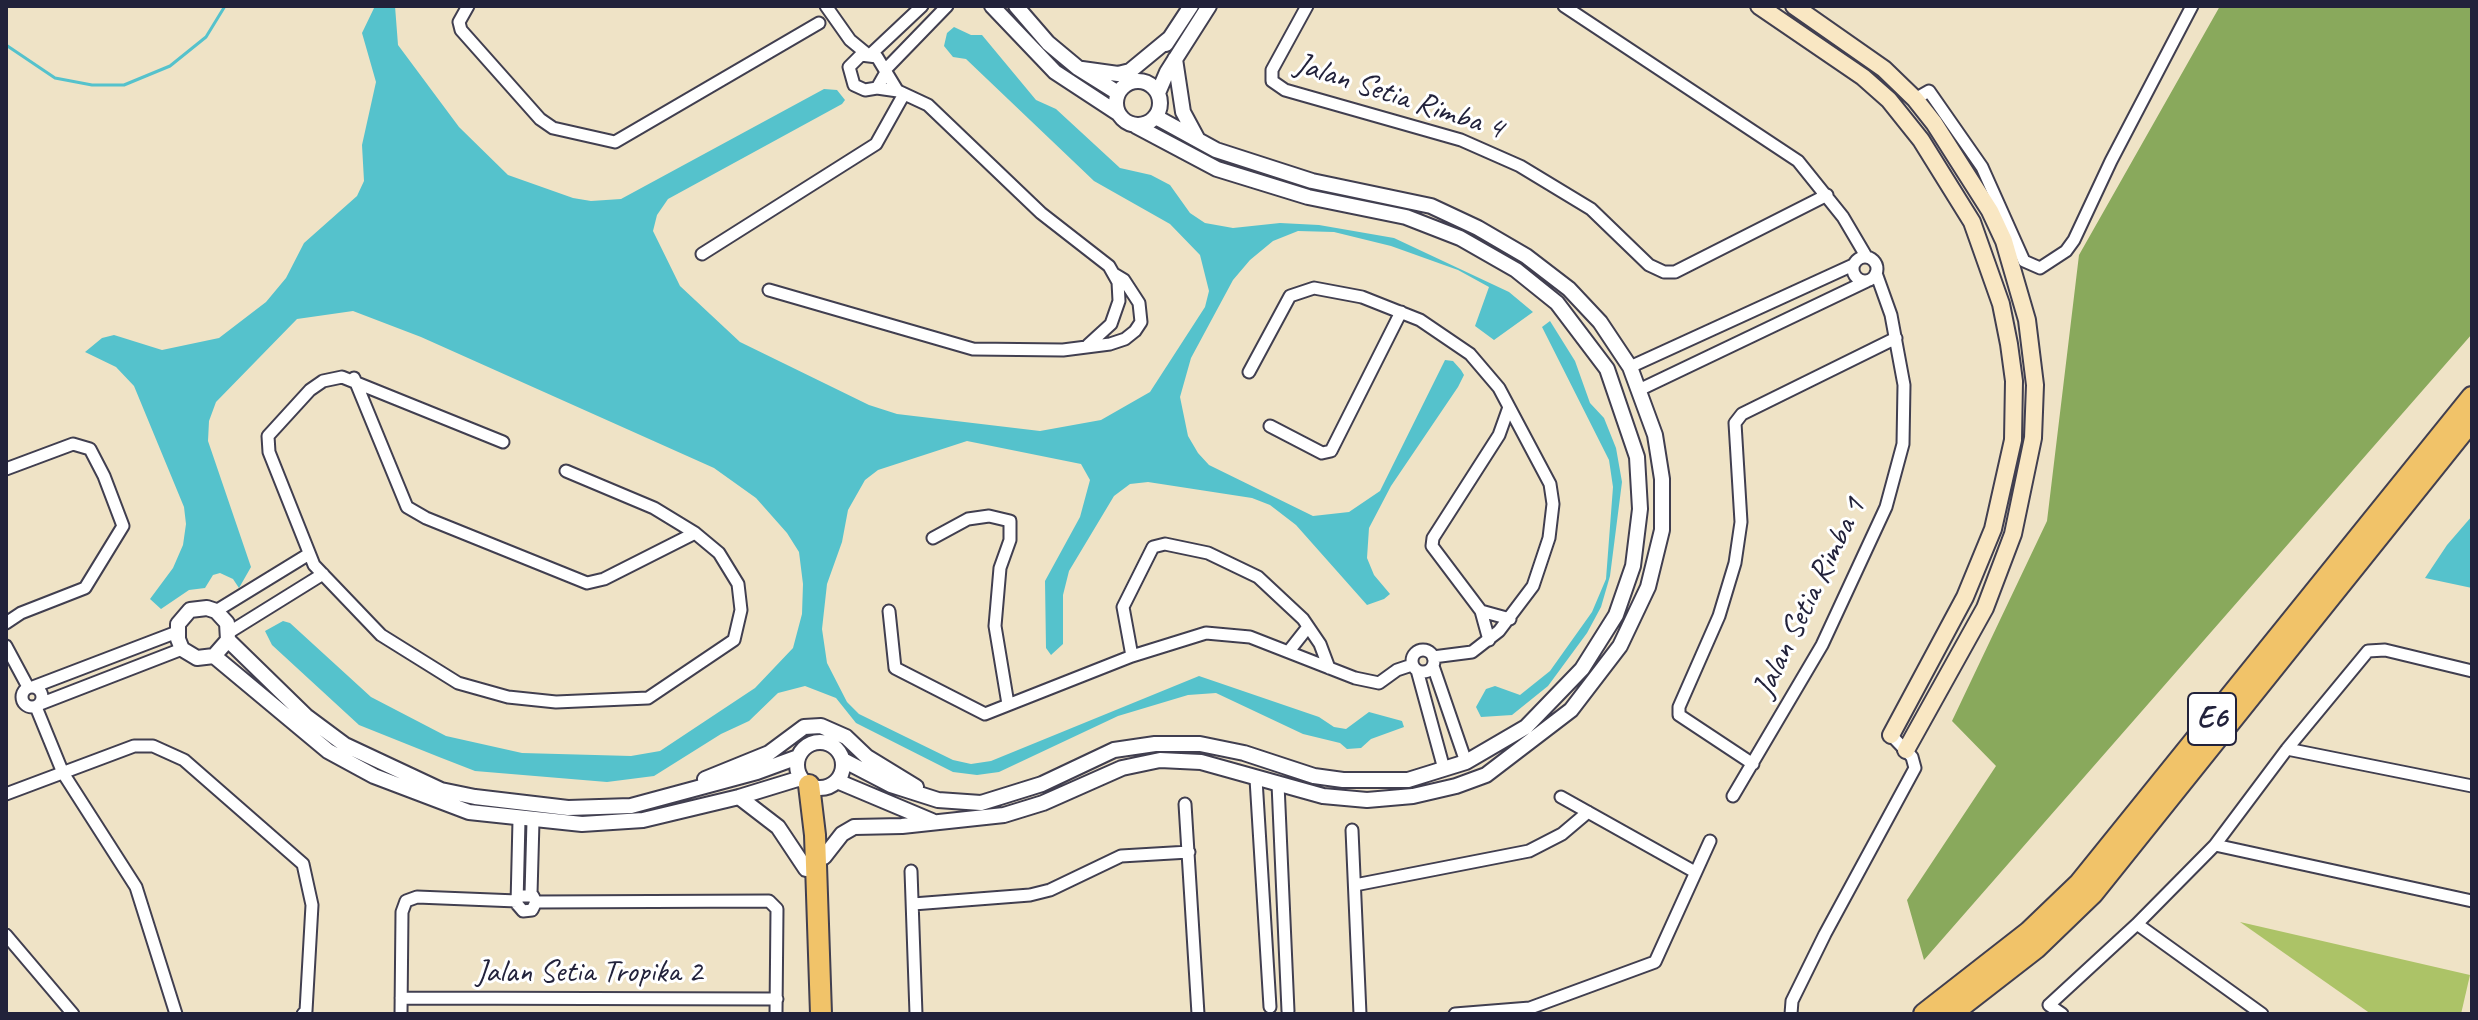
<!DOCTYPE html>
<html>
<head>
<meta charset="utf-8">
<style>
	body { margin:0 }
	#map { position:relative; width:2478px; height:1020px; overflow:hidden; background:#efe3c6; font-family:Caveat,sans-serif }
	canvas { display:block }
	.frame { position:absolute; inset:0; border:8px solid #22223b; pointer-events:none }
</style>
</head>
<body>
<div id="map">
<canvas width="2478" height="1020"></canvas>
<div class="frame"></div>
</div>
<script>
const g = document.querySelector('canvas').getContext('2d');
g.lineJoin = 'round';
function fill(path, color) {
  g.fillStyle = color;
  g.fill(path, 'evenodd');
}
function toPath(rows) {
  const path = new Path2D();
  for (const r of rows) {
    if (r.length === 3) {
      path.moveTo(r[0] + r[2], r[1]);
      path.arc(r[0], r[1], r[2], 0, 2 * Math.PI);
      continue;
    }
    path.moveTo(r[0], r[1]);
    for (let i = 2; i < r.length; i += 2) path.lineTo(r[i], r[i + 1]);
  }
  return path;
}
function trace(path, color, width, dash) {
  g.strokeStyle = color;
  g.lineWidth = width;
  g.lineCap = dash ? 'butt' : 'round';
  g.setLineDash(dash || []);
  g.stroke(path);
}
function write(font, color, halo, rows, align = 'center') {
  g.font = font + ' Caveat,sans-serif';
  g.lineWidth = 6;
  g.setLineDash([]);
  g.textBaseline = 'middle';
  g.strokeStyle = halo;
  g.fillStyle = color;
  for (const [text, x, y, turn = 0] of rows) {
    g.save();
    g.translate(x, y);
    g.rotate((+turn || 0) * Math.PI / 180);
    g.textAlign = isNaN(turn) ? turn : align;
    if (halo) g.strokeText(text, 0, 0);
    g.fillText(text, 0, 0);
    g.restore();
  }
}
const green = toPath([
	[2240,922,2470,975,2461,1014,2371,1014]
]);
const forest = toPath([
	[2220,6,2472,6,2472,334,1924,960,1907,900,1996,766,1952,721,2047,521,2079,255]
]);
const water = toPath([
	[375,6,395,6,398,45,459,127,508,175,573,198,591,201,621,199,824,89,837,90,845,100,842,104,668,199,657,215,653,231,680,286,740,342,869,405,897,414,1040,431,1101,420,1150,392,1205,307,1209,291,1200,255,1170,224,1094,181,966,59,953,57,944,46,947,33,954,27,971,35,982,35,1036,100,1056,109,1120,168,1151,175,1170,185,1190,213,1205,223,1233,228,1280,223,1319,225,1394,238,1509,292,1533,312,1494,340,1475,326,1489,287,1458,270,1391,246,1334,232,1298,231,1273,241,1250,260,1233,280,1191,358,1180,397,1188,436,1198,453,1209,465,1313,516,1349,512,1380,491,1445,360,1453,361,1461,370,1464,375,1458,387,1391,486,1369,528,1367,558,1374,575,1390,594,1384,599,1367,605,1296,525,1270,505,1252,498,1148,482,1130,484,1114,496,1069,571,1063,595,1063,644,1051,655,1046,648,1045,581,1080,517,1090,480,1081,464,967,441,878,470,865,480,848,510,842,542,827,584,822,629,827,663,847,702,859,714,953,760,971,764,991,761,1199,676,1319,717,1334,727,1346,729,1369,712,1402,721,1404,727,1371,739,1361,748,1347,749,1340,743,1303,734,1216,693,1188,695,1118,716,999,772,977,775,953,772,856,723,836,698,805,686,778,693,749,721,721,734,654,776,607,782,475,771,439,757,359,725,272,645,265,631,283,621,290,623,371,697,446,736,522,753,631,756,660,751,755,688,793,648,802,614,803,584,799,552,787,533,756,498,714,468,421,337,353,311,297,319,216,402,209,421,208,441,251,567,239,588,233,579,220,573,213,575,205,588,189,590,161,609,150,599,173,568,183,545,186,524,184,507,134,386,116,367,85,352,102,338,114,335,162,350,219,338,266,302,286,278,304,243,357,196,364,181,362,145,376,82,362,33],
	[1550,321,1575,361,1590,403,1604,418,1616,448,1622,482,1610,576,1601,607,1587,633,1548,686,1512,715,1481,717,1476,707,1486,689,1495,686,1520,695,1550,671,1592,612,1606,579,1613,487,1609,460,1542,327],
	[2472,516,2472,588,2425,578,2447,545]
]);
const stream = toPath([
	[6,45,55,78,92,85,124,85,170,66,206,37,225,6]
]);
const minor = toPath([
	[468,6,459,22,461,30,540,119,553,128,615,142,819,23],
	[826,6,850,40,867,54],
	[1307,6,1272,70,1272,81,1285,90,1461,140,1520,166,1591,209,1649,265,1664,272,1675,272,1827,195],
	[1564,6,1798,161,1843,217,1866,256],
	[871,54,922,6],
	[885,70,947,6],
	[885,74,877,88,865,90,854,85,849,67,861,55,877,57,897,90],
	[877,88,898,91,928,105,1041,213,1109,266,1118,282,1119,301,1111,324,1088,345],
	[1915,99,1929,91,1982,167,2024,261,2040,268,2066,251,2074,240,2111,161,2192,6],
	[702,254,876,144,904,94],
	[1865,269,12],
	[769,290,973,349,1063,350,1110,344,1125,339,1135,331,1141,322,1139,303,1124,280,1114,274],
	[1630,367,1853,265],
	[1249,372,1290,296,1314,288,1362,297,1420,320,1470,354,1499,388,1550,484,1553,504,1549,538,1533,586,1499,631,1472,652,1433,657],
	[354,378,407,507,426,518,587,583,604,579,695,533],
	[1641,389,1867,281],
	[1270,426,1322,453,1331,451,1401,312],
	[503,442,342,377,323,381,310,390,268,436,269,452,314,565,381,635,458,683,508,697,556,702,648,698,734,640,741,610,738,584,719,553,695,533,654,508,566,471],
	[6,469,73,444,90,449,104,476,123,526,85,588,21,613,6,623],
	[933,538,968,519,989,516,1010,521,1010,540,1000,568,995,626,1008,704],
	[216,611,309,554],
	[889,611,895,668,985,714,1132,656,1206,633,1250,637,1355,678,1379,683,1397,670,1412,665],
	[1481,611,1510,619],
	[228,633,323,574],
	[1489,640,1481,611,1432,546,1433,538,1499,435,1509,407],
	[6,646,28,687],
	[1423,661,11],
	[1289,651,1308,627],
	[1132,656,1123,607,1153,547,1165,544,1208,553,1258,577,1303,619,1320,644,1329,668],
	[1433,666,1466,762],
	[1417,670,1444,769],
	[32,697,10],
	[33,687,177,632],
	[40,704,182,649],
	[36,707,63,773,136,887,176,1014],
	[2287,749,2472,786],
	[1753,764,1679,715,1679,707,1719,616,1735,563,1741,522,1735,423,1742,414,1896,338],
	[1256,779,1270,1007],
	[1278,784,1288,1011],
	[6,794,134,746,153,746,184,760,303,864,312,905,306,1011,303,1014],
	[1733,796,1822,645,1886,507,1903,444,1904,385,1891,315,1876,273],
	[1561,797,1695,872],
	[1185,804,1198,1014],
	[519,820,517,904,523,911,532,910,536,902,533,896,520,896],
	[1352,830,1360,1014],
	[2215,845,2472,901],
	[911,871,916,1014],
	[1355,885,1529,851,1562,834,1588,812],
	[531,894,533,821],
	[536,902,769,901,777,909,776,1014],
	[913,904,1030,895,1050,890,1121,856,1189,852],
	[6,935,73,1014],
	[401,998,777,999],
	[401,1014,402,912,406,901,417,897,517,901],
	[1455,1014,1530,1008,1655,962,1710,841],
	[1791,1014,1792,1001,1825,934,1915,768,1912,757,1891,735],
	[2062,1014,2049,1005,2137,924],
	[2262,1014,2137,924,2215,845,2287,749,2368,651,2385,650,2472,671]
]);
const tertiary = toPath([
	[992,6,1055,72,1119,114],
	[1016,6,1048,43,1078,68,1118,93],
	[1166,44,1191,6],
	[1175,59,1183,112,1197,138],
	[1082,69,1118,74,1130,71,1170,38],
	[1138,103,22],
	[1158,93,1167,72,1209,6],
	[228,640,214,656,197,658,182,649,178,639,178,624,190,610,207,608,216,611,227,623,228,640,306,716,345,745,441,790,475,797,568,808,631,806,757,772,798,757],
	[214,656,328,751,374,776,469,812,582,824,643,820,739,797,801,778],
	[820,765,23],
	[843,760,891,785,938,800,981,803,1042,784,1114,750,1155,744,1200,744,1244,753,1314,776,1343,780,1408,780,1466,762,1526,727,1582,669,1616,615,1633,566,1640,509,1637,457,1607,369,1557,303,1516,270,1460,238,1406,217,1308,197,1217,169,1136,126],
	[705,779,769,753,804,727,821,726,846,737,867,757,916,787],
	[837,781,932,821],
	[739,797,778,827,806,869],
	[824,857,842,834,854,827,902,826,1004,815,1043,803,1122,768,1160,760,1201,762,1323,796,1367,800,1413,796,1456,786,1486,775,1571,710,1620,646,1648,587,1662,530,1662,479,1655,435,1630,367,1600,322,1569,289,1526,256,1478,228,1431,206,1312,181,1216,150,1156,117]
]);
const secondary = toPath([
	[1759,6,1863,77,1889,100,1921,140,1972,222,2001,304,2009,344,2014,381,2013,440,1993,529,1965,597,1891,735],
	[1794,6,1884,69,1915,99,1934,123,1990,211,2004,241,2027,320,2035,385,2033,438,2013,534,1985,608,1906,750]
]);
const motorway = toPath([
	[809,785,815,835,821,1014],
	[1924,1014,2029,932,2079,884,2472,397],
	[1951,1014,2036,948,2093,893,2472,420]
]);
const shields = [
	[2212,719,48]
];
const shieldNames = [
	["E6",2212,719]
];
const streetNames = [
	["Jalan Setia Rimba 4",1399,97,18],
	["Jalan Setia Rimba 1",1810,598,-64],
	["Jalan Setia Tropika 2",589,973]
];
fill(green, '#acc367');
fill(forest, '#89a95c');
fill(water, '#55c2cc');
trace(stream, '#55c2cc', 3);
trace(minor, '#413f50', 15);
trace(tertiary, '#413f50', 18);
trace(secondary, '#413f50', 20);
trace(motorway, '#413f50', 24);
trace(minor, '#fff', 11);
trace(tertiary, '#fff', 14);
trace(secondary, '#f9e7c3', 16);
trace(motorway, '#f1c369', 20);
for (const [x, y, w] of shields) {
  const box = new Path2D();
  box.roundRect(x - w / 2, y - 26, w, 52, 6);
  g.fillStyle = '#fff';
  g.fill(box);
  trace(box, '#22223b', 2);
}
write('bold 30px', '#22223b', null, shieldNames);
write('32px', '#22223b', '#fff', streetNames);
</script>
</body>
</html>
